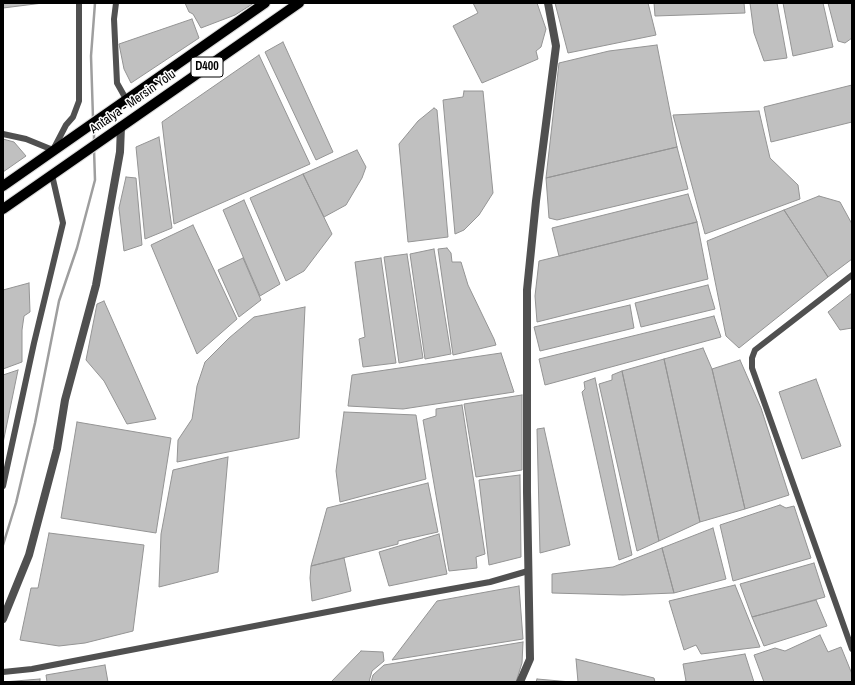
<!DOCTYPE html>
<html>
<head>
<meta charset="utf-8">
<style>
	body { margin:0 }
	#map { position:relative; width:855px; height:685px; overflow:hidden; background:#fff; font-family:"Archivo Narrow",sans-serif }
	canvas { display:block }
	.frame { position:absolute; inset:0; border:4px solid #000; pointer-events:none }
</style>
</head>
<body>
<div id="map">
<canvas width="855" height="685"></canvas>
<div class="frame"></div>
</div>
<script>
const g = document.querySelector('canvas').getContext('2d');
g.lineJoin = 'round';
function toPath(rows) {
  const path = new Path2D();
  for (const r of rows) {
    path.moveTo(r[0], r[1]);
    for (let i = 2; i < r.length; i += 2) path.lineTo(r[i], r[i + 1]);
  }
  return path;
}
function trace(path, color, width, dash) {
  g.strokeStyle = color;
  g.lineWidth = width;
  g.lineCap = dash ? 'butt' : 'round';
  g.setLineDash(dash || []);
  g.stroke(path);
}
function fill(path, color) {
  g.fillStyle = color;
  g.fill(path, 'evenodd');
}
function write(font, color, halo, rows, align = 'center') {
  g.font = font + ' "Archivo Narrow",sans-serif';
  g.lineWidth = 3;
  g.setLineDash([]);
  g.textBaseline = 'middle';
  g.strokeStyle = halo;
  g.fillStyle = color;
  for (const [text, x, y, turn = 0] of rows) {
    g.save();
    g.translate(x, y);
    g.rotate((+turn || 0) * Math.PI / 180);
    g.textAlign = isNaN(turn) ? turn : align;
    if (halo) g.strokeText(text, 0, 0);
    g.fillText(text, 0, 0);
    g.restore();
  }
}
const stream = toPath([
	[93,118,91,56,95,3],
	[94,125,94,142],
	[3,545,16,503,35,423,59,301,77,248,95,180,94,149]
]);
const building = toPath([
	[3,3,43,3,3,8,3,3],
	[185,3,254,3,235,15,201,28,193,14,189,12,185,3],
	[473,3,537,3,546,29,541,47,536,51,538,59,482,83,453,26,478,13,473,3],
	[555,3,648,3,656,35,568,53,555,3],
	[654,3,744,3,745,13,655,16,654,3],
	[750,3,777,3,787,58,764,61,754,33,750,3],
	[783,3,823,3,833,47,793,56,783,3],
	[828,3,852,3,852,38,845,43,838,41,828,3],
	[192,19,199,38,131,83,124,69,119,44,192,19],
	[283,42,333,152,316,160,265,52,283,42],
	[657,45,677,147,546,178,559,63,609,51,657,45],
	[259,55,310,164,174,224,162,122,259,55],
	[852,85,852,122,771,142,764,107,852,85],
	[464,91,483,91,493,193,479,215,464,230,455,234,443,100,463,97,464,91],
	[434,108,437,110,448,237,408,242,399,144,418,121,434,108],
	[759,111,770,158,798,185,800,199,705,234,673,115,759,111],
	[159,137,172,228,145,239,136,147,159,137],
	[3,139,14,142,26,156,3,172,3,139],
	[677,147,688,189,557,220,549,218,546,178,677,147],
	[357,150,366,167,362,178,346,205,324,217,303,174,357,150],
	[303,174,332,234,304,271,286,281,250,198,303,174],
	[126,177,136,178,142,245,124,251,119,208,126,177],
	[688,194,697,222,559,256,552,228,688,194],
	[819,196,840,202,852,224,852,259,828,277,784,210,819,196],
	[244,200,280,284,260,296,223,210,244,200],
	[784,210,828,277,739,348,726,336,707,241,784,210],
	[697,222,708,279,537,322,535,296,539,261,697,222],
	[193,225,237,319,197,354,151,245,193,225],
	[447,248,451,253,452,262,461,262,468,285,494,339,496,345,453,355,438,249,447,248],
	[434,249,451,354,425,359,410,254,434,249],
	[407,254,423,358,399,363,384,257,407,254],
	[243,258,261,300,239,317,218,270,243,258],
	[381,258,396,363,363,367,359,339,365,337,355,262,381,258],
	[29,283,30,312,24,316,22,330,22,362,3,369,3,290,29,283],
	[708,285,715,309,641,327,635,303,708,285],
	[852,293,852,328,840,330,828,312,852,293],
	[104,301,156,419,127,424,104,381,86,360,97,304,104,301],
	[630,305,634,328,540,351,534,327,630,305],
	[305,307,299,438,177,462,178,440,192,419,197,386,205,362,229,338,254,317,305,307],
	[714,316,721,337,545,385,539,359,714,316],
	[703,348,712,369,745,509,700,522,664,359,703,348],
	[501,353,514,392,403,409,348,406,352,375,501,353],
	[664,359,700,522,659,541,622,371,664,359],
	[740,360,761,408,789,495,745,509,712,369,740,360],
	[18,370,3,443,3,375,18,370],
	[622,371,659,541,637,551,599,384,612,380,612,375,622,371],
	[595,378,632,555,619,560,582,392,585,389,584,382,595,378],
	[816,379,841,446,802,459,779,392,816,379],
	[522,395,522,470,476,477,464,404,522,395],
	[462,405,485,554,476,557,477,568,449,571,423,420,436,416,436,409,462,405],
	[344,412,416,415,426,479,340,502,336,471,344,412],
	[77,422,171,438,156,533,61,518,77,422],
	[544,428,570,545,540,553,537,429,544,428],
	[228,457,218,572,159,587,161,534,173,470,228,457],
	[520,475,521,557,489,565,479,480,520,475],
	[428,483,438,532,398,541,398,544,311,566,327,508,428,483],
	[780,505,786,508,794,506,811,558,733,581,720,525,780,505],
	[713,528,726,579,674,593,662,548,713,528],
	[49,533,144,545,133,631,85,643,59,646,20,640,31,588,38,588,49,533],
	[439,534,447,574,389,586,379,552,439,534],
	[662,548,674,593,623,595,552,593,552,574,613,567,662,548],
	[344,558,351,591,312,601,310,578,311,566,344,558],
	[814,563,825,597,752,617,740,584,814,563],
	[735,585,760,647,701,654,696,645,684,650,669,601,735,585],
	[519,586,523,639,392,660,437,601,519,586],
	[816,600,827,626,764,646,752,617,816,600],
	[820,635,828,652,841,647,852,674,852,682,764,682,754,655,775,648,785,651,820,635],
	[523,642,522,663,516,682,371,682,373,675,384,665,523,642],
	[361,651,383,652,384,661,372,671,369,682,331,682,361,651],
	[745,654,754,682,682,682,686,681,683,664,745,654],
	[576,659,654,678,655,682,578,682,576,659],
	[105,665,108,682,47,682,46,675,105,665],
	[40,679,40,682,3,682,40,679],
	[537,679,571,682,536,682,537,679]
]);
const minor = toPath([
	[116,3,114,19,117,83,126,99],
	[3,134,26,139,53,150,66,125,73,117,79,101,79,3],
	[852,275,755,350,752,358,752,368,852,649],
	[3,486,34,343,63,223,52,175],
	[3,672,32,669,379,602,490,582,528,571]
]);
const tertiary = toPath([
	[3,619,29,555,57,449,65,400,96,285,120,152,121,126],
	[520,682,530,659,527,492,527,290,536,201,556,46,548,3]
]);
const trunk = toPath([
	[3,186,265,3],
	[3,209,299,3]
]);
const shields = [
	[207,67,32]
];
const shieldNames = [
	["D400",207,67]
];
const streetNames = [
	["Antalya - Mersin Yolu",133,102,-35]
];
trace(stream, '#9e9e9e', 2.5);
fill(building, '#c0c0c0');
trace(building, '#949494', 1);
trace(trunk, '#dbdbdb', 12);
trace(minor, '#505050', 6);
trace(tertiary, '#505050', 8);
trace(trunk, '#000', 10);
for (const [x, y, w] of shields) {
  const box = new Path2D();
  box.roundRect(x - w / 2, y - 10, w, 20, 3);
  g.fillStyle = '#fff';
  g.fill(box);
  trace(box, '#000', 1);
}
write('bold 12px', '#000', null, shieldNames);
write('13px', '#000', '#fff', streetNames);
</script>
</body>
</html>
